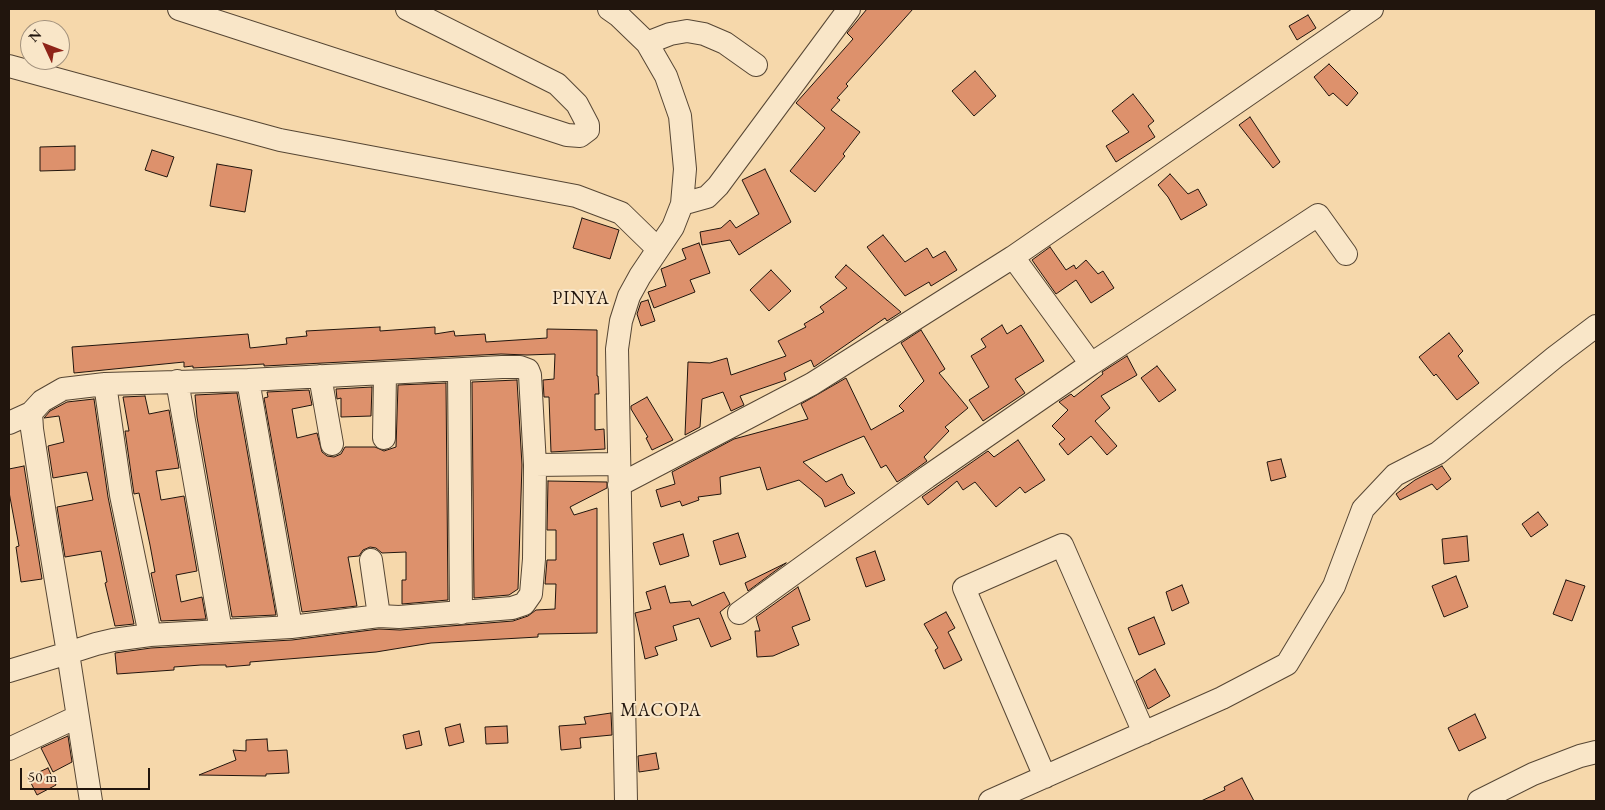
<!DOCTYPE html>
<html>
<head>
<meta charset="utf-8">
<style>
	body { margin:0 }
	#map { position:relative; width:1605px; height:810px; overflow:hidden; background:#f6d8ab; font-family:"EB Garamond",serif }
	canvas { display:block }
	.frame { position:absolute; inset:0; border:10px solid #21150d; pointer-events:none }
	.north { position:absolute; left:20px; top:20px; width:50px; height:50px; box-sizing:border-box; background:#f9e6c8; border:1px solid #a3927d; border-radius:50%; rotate:313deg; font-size:14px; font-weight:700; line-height:20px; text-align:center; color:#21150d }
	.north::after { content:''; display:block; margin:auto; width:18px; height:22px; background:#8f2418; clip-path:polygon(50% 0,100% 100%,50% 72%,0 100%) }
	.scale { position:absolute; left:20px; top:768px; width:130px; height:22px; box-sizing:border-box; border:2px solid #21150d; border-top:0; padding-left:6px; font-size:15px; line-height:18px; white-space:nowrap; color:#21150d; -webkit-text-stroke:4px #f9e6c8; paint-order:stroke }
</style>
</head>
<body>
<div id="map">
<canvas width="1605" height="810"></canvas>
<div class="frame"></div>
<div class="north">N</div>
<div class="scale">50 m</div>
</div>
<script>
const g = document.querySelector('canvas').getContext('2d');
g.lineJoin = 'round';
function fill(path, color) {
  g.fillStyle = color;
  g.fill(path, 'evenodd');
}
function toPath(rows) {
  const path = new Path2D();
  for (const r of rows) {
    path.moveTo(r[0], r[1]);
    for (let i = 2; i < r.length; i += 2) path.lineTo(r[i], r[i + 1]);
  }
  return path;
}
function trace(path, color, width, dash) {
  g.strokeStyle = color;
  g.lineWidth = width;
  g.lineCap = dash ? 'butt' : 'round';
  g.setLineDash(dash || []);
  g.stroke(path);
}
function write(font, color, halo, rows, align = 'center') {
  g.font = font + ' "EB Garamond",serif';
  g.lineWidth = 4;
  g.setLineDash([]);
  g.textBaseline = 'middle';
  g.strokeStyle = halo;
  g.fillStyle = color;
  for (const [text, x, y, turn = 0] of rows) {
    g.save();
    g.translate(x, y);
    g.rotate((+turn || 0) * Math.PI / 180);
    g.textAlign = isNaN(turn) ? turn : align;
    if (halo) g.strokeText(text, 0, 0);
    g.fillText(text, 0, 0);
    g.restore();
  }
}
const building = toPath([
	[867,9,913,9,846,84,848,86,837,98,840,100,831,110,860,132,843,154,845,156,815,192,790,171,825,128,796,103,853,39,847,33,867,9],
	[1308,15,1316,28,1297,40,1289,26,1308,15],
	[1329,64,1358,93,1347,106,1333,93,1329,96,1314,77,1329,64],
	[975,71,996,96,974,116,952,91,975,71],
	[1133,94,1154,121,1148,126,1155,137,1116,162,1106,146,1129,132,1112,111,1133,94],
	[1250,117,1280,162,1273,168,1239,125,1250,117],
	[75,146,75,170,40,171,40,147,75,146],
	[152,150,174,157,167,177,145,170,152,150],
	[217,164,252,170,245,212,210,206,217,164],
	[765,169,791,222,739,255,730,240,702,245,700,232,721,228,730,220,736,228,759,214,742,180,765,169],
	[1170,174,1188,194,1198,189,1207,205,1181,220,1168,197,1158,185,1170,174],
	[582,218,619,230,610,259,573,248,582,218],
	[883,235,905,262,927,248,933,258,945,251,957,270,931,286,929,282,905,296,867,247,883,235],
	[699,243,710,273,690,280,695,292,654,308,648,292,666,286,661,269,686,259,682,249,699,243],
	[1050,247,1066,270,1074,265,1076,269,1086,260,1098,274,1103,271,1114,288,1091,303,1076,280,1056,294,1032,260,1050,247],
	[846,265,901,312,887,321,885,318,814,367,811,360,784,373,786,380,740,396,744,405,731,411,723,392,702,399,700,427,685,435,688,362,710,363,727,358,731,375,786,356,778,341,806,327,804,324,824,312,820,307,847,288,835,277,846,265],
	[771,270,791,291,769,311,750,290,771,270],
	[648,300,655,321,641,326,637,314,641,302,648,300],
	[1002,325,1007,334,1021,325,1044,361,1015,379,1025,393,983,421,969,400,989,387,971,356,986,347,981,339,1002,325],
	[380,327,380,331,435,327,435,334,454,331,455,336,485,334,486,342,547,338,547,329,597,330,597,376,598,376,599,394,595,394,595,430,604,429,605,449,551,452,549,397,544,397,543,380,554,379,555,354,527,355,501,354,264,366,264,364,193,368,193,366,184,367,184,362,74,373,72,347,248,334,250,348,287,344,286,338,307,336,306,331,380,327],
	[921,330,945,369,939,373,968,408,945,427,949,431,924,457,927,461,905,477,897,482,886,465,881,468,864,436,803,462,826,482,842,474,847,485,855,493,825,507,822,499,799,480,767,490,760,467,720,477,721,494,698,497,699,500,682,506,680,501,661,507,656,490,675,484,672,472,734,439,808,419,801,404,846,378,871,430,904,411,899,406,924,381,901,343,921,330],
	[1449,333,1463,351,1458,356,1479,383,1457,400,1436,374,1434,376,1419,357,1449,333],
	[1127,356,1137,375,1101,396,1110,408,1095,421,1117,446,1107,455,1091,436,1068,455,1059,444,1065,439,1052,426,1068,410,1059,402,1071,394,1074,397,1103,374,1102,372,1127,356],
	[1157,366,1176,390,1159,402,1141,378,1157,366],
	[517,380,522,465,518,589,509,595,474,598,472,382,517,380],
	[446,383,448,600,402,604,402,580,406,580,406,552,382,553,376,548,370,547,363,550,359,556,348,557,357,606,302,612,264,398,268,397,267,392,309,390,312,405,292,409,297,438,317,433,322,452,327,456,334,457,341,454,345,447,375,447,384,451,396,447,398,385,446,383],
	[372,387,371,416,341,417,341,398,337,399,336,389,372,387],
	[237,393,276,615,232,617,197,417,195,395,237,393],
	[145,396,149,414,169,410,179,468,156,471,161,500,184,496,197,571,176,575,181,602,202,597,206,619,161,621,151,573,155,572,150,545,139,493,134,494,125,431,129,431,123,397,145,396],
	[647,397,673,440,652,450,646,438,648,437,631,409,631,406,647,397],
	[94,399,108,497,134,624,115,626,105,583,107,582,101,551,65,557,57,507,93,500,87,472,53,478,48,446,64,442,59,416,44,418,50,411,67,402,94,399],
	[1018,440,1045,480,1025,493,1020,487,996,507,975,482,963,490,957,481,928,505,922,497,988,451,994,457,1018,440],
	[1281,459,1286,477,1271,481,1267,462,1281,459],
	[24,466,42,579,21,582,16,547,19,546,9,492,9,469,24,466],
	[1442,466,1451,479,1437,490,1432,484,1400,500,1396,494,1415,480,1442,466],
	[548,481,607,482,607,488,570,507,574,515,597,508,597,633,538,634,538,637,431,643,376,652,250,662,250,665,226,667,226,665,201,665,174,667,174,670,117,674,115,653,151,648,292,640,379,629,400,630,513,621,528,616,536,610,555,609,556,584,545,584,547,560,556,560,556,530,547,530,548,481],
	[1538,512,1548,525,1531,537,1522,524,1538,512],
	[738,533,746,557,720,565,713,541,738,533],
	[683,534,689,556,660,565,653,543,683,534],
	[1467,536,1469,561,1444,564,1442,539,1467,536],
	[875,551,885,580,866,587,856,558,875,551],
	[786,563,748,591,745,583,786,563],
	[1456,576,1468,607,1444,617,1432,586,1456,576],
	[1566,580,1585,586,1572,621,1553,614,1566,580],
	[1182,585,1189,603,1172,611,1166,592,1182,585],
	[665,586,670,603,690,601,692,606,724,592,730,604,720,612,731,639,711,647,699,618,673,626,677,640,655,647,658,655,645,659,635,613,651,609,646,592,665,586],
	[798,587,810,620,792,627,799,645,773,656,757,657,755,631,760,631,756,617,798,587],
	[946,612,955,628,948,632,962,660,944,669,935,650,938,648,924,624,946,612],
	[1154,617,1165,644,1139,655,1128,628,1154,617],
	[1155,669,1170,696,1148,709,1136,681,1155,669],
	[611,713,612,735,580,738,581,748,561,750,559,726,586,724,584,717,611,713],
	[1475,714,1486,738,1459,751,1448,728,1475,714],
	[460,724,464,742,449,746,445,728,460,724],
	[507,726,508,743,486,744,485,727,507,726],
	[419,731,422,745,406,749,403,735,419,731],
	[68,736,72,762,53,772,41,748,68,736],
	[267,739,268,751,287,750,289,773,266,774,266,776,199,775,236,760,233,750,246,751,246,740,267,739],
	[656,753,659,769,639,772,638,756,656,753],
	[48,768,56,785,37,795,28,777,48,768],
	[1242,778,1254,801,1201,801,1225,790,1224,787,1242,778]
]);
const minor = toPath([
	[179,9,567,135,580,136,588,130,588,125,577,104,557,84,407,9],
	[609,9,619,16,647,43,666,76,680,116,685,169,682,204,673,227,640,276,629,296,621,321,617,349,626,801],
	[647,43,670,34,687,31,704,34,725,43,756,65],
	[9,66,280,140,576,196,621,213,658,249],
	[682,204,707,197,718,186,849,9],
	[1013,257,1091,364],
	[459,370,461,613],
	[320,376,332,444],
	[248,380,291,627],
	[177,381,221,631],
	[105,384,121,495,150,635],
	[9,423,31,413],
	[384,438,385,373],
	[535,465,618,464],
	[619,485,812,384,1013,257,1372,9],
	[371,560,379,616],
	[739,613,927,477,1091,364,1318,215,1346,254],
	[9,671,68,653,96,644,113,640,150,635,291,627,379,616,399,617,512,608,524,604,531,594,534,559,535,465,530,375,528,370,520,367,502,367,248,380,105,384,63,389,42,401,31,413,32,429,46,521,68,653,91,801],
	[9,749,77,717],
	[1045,777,964,588,1062,545,1144,733],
	[990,801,1222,698,1287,664,1334,586,1363,509,1395,475,1438,453,1555,357,1596,326],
	[1479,801,1533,774,1580,756,1596,752]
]);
const neighbourhoodNames = [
	["PINYA",581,299],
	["MACOPA",661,711]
];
fill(building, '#dd916c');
trace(building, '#21150d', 1);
trace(minor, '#564634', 24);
trace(minor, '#f9e6c8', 22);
g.letterSpacing = '1px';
write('18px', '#21150d', '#f9e6c8', neighbourhoodNames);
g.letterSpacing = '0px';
</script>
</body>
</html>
